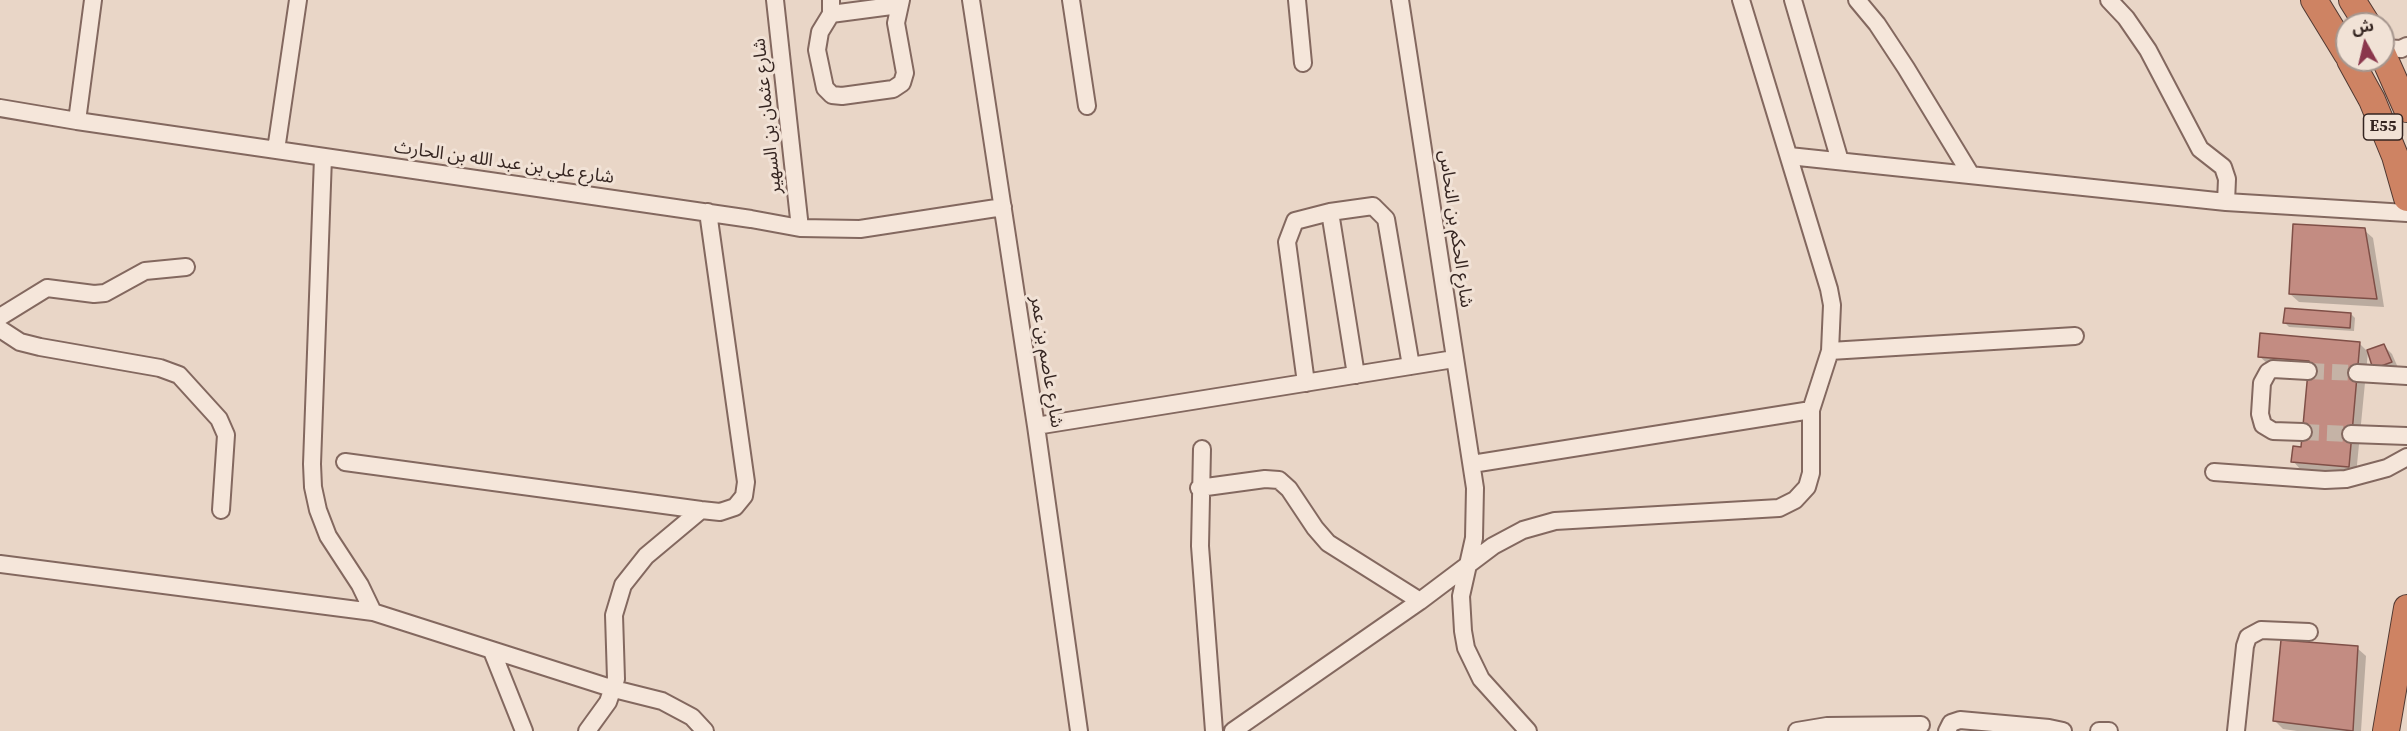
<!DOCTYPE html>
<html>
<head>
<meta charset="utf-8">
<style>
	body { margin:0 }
	#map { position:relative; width:2407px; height:731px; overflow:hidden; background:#e9d6c7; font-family:"Source Serif 4","Noto Sans Arabic",serif }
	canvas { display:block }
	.north { position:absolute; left:2335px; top:12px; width:60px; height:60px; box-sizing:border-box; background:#f1e2d6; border:2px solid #a6968e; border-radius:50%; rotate:352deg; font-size:16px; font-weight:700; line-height:24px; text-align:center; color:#352521 }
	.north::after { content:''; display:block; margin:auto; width:21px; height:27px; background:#8a364c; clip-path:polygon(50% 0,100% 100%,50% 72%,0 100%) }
</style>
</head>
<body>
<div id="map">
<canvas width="2407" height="731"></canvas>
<div class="north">ش</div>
</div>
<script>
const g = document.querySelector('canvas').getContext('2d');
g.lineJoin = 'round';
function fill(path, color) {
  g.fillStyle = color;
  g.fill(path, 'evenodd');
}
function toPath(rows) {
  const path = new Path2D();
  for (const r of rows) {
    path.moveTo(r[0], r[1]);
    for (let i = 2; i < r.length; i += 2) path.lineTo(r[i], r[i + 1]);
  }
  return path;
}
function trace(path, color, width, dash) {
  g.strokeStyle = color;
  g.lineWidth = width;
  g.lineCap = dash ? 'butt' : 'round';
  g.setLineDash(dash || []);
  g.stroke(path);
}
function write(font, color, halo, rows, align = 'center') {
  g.font = font + ' "Source Serif 4","Noto Sans Arabic",serif';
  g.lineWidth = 6;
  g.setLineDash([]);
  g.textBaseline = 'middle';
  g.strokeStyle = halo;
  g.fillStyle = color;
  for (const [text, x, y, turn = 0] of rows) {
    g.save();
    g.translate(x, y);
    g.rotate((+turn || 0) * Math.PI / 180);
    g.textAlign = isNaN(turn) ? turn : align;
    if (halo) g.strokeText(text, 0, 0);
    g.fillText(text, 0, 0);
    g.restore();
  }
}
const shadow = toPath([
	[2364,230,2373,238,2384,307,2299,302,2290,294],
	[2351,314,2355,318,2354,331,2289,327,2285,323],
	[2359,343,2368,352,2356,475,2301,470,2293,461,2303,449,2310,368,2268,364,2259,356],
	[2384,346,2392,354,2399,370,2374,368],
	[2357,648,2366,656,2361,731,2297,731,2283,729,2275,721]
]);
const building = toPath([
	[2293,224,2365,228,2377,299,2289,294,2293,224],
	[2285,308,2351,313,2350,328,2283,323,2285,308],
	[2260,333,2360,342,2349,467,2291,462,2293,446,2301,447,2309,361,2258,357,2260,333],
	[2384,344,2392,362,2373,369,2367,350,2384,344],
	[2281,640,2358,646,2353,731,2273,721,2281,640]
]);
const minorTunnel = toPath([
	[2308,371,2357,373],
	[2303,432,2351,434]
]);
const minor = toPath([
	[775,0,800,228],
	[831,0,831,14,820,32,817,50,825,88,832,95,842,96,893,89,902,83,905,73,896,23,901,0],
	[971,0,1036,426,1079,731],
	[1071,0,1087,106],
	[1297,0,1303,63],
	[1400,0,1475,488,1474,538,1461,596,1463,631,1466,648,1481,679,1528,731],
	[1793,0,1840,161],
	[1857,0,1877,24,1906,68,1971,175],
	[2109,0,2126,18,2148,50,2200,149,2223,167,2227,179,2226,202],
	[831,14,899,5],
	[2383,48,2401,49,2407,46],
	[0,108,77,121,751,219,800,228,860,229,1003,207],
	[77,121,93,0],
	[276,150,298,0],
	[1789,156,2226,202,2407,213],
	[323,157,312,464,313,487,318,510,328,536,360,585,373,612],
	[1330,212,1356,375],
	[0,317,47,288,94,294,105,293,145,271,186,267],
	[0,329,20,342,40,347,160,368,179,375,219,419,226,435,221,510],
	[1830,351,2075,336],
	[2357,373,2407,376],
	[1306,383,1287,242,1295,221,1330,212,1373,206,1386,219,1411,366],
	[1036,426,1454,359],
	[2303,432,2273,431,2263,425,2260,414,2262,383,2268,372,2273,369,2308,371],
	[2351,434,2407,436],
	[1202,449,1200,546,1214,731],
	[345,462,701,510,720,512,735,507,744,496,746,482,708,212],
	[1472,464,1811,410],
	[2214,472,2325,480,2346,479,2387,468,2407,457],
	[1199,488,1265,479,1279,480,1289,489,1315,528,1328,543,1420,601],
	[0,564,373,612,614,689,662,701,692,717,705,731],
	[492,651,524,731],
	[587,731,608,702,616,679,614,615,623,585,646,556,701,510],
	[1233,731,1420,601,1493,546,1523,530,1555,521,1779,508,1795,500,1807,487,1811,473,1811,410,1830,351,1832,305,1829,289,1741,0],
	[1797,731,1827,726,1921,725],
	[1947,731,1951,723,1960,720,2049,728,2063,731],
	[2099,731,2109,731],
	[2236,731,2245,646,2248,637,2261,630,2309,632]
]);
const highway = toPath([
	[2314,0,2347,54],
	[2352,0,2367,24],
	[2383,55,2407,109],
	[2350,60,2372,100,2395,156,2407,198],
	[2386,731,2407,608]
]);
const shields = [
	[2383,127,39]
];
const shieldNames = [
	["E55",2383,127]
];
const streetNames = [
	["شارع عثمان بن السهير",768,116,-96],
	["شارع علي بن عبد الله بن الحارث",504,163,8],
	["شارع الحكم بن النحاس",1455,229,82],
	["شارع عاصم بن عمر",1046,362,81]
];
fill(shadow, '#0003');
fill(building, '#c38c82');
trace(building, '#7f4f47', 1.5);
trace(minorTunnel, '#c5b3a6', 16, [16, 8]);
trace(minor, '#83685f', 20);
trace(highway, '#513932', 28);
trace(minor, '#f5e6da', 16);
trace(highway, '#ce8363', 26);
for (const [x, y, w] of shields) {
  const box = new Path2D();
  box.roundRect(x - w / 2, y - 13, w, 26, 4.5);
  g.fillStyle = '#f1e2d6';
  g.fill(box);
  trace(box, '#352521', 1.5);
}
write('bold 16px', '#352521', null, shieldNames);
write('18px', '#352521', '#f1e2d6', streetNames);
</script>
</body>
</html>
